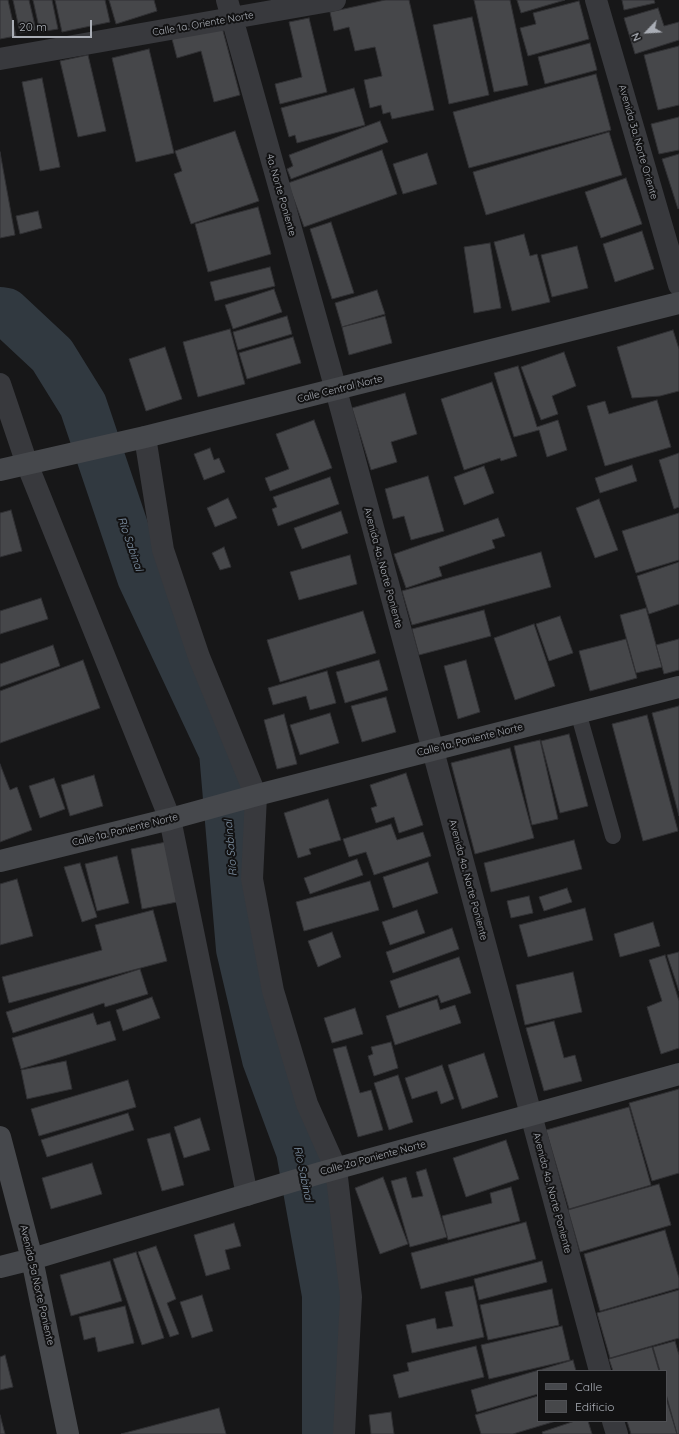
<!DOCTYPE html>
<html>
<head>
<meta charset="utf-8">
<style>
	body { margin:0 }
	#map { position:relative; width:679px; height:1434px; overflow:hidden; background:#171718; font-family:Quicksand,sans-serif }
	canvas { display:block }
	.legend { position:absolute; left:537px; top:1370px; width:130px; height:52px; box-sizing:border-box; background:#121213; border:1px solid #4f5054; margin:0; padding:5px 7px; list-style:none; font-size:12px; color:#aaaeb6 }
	.legend li { display:flex; align-items:center; gap:8px; height:20px }
	.legend b { width:20px; border:1px solid #4f5054 }
	.north { position:absolute; left:627px; top:12px; width:40px; height:40px; -webkit-text-stroke:3px #121213; paint-order:stroke; rotate:245deg; font-size:11px; font-weight:700; line-height:16px; text-align:center; color:#aaaeb6 }
	.north::after { content:''; display:block; margin:auto; width:14px; height:18px; background:#aaaeb6; clip-path:polygon(50% 0,100% 100%,50% 72%,0 100%) }
	.scale { position:absolute; left:12px; top:20px; width:80px; height:18px; box-sizing:border-box; border:2px solid #aaaeb6; border-top:0; padding-left:5px; font-size:12px; line-height:14px; white-space:nowrap; color:#aaaeb6; -webkit-text-stroke:3px #121213; paint-order:stroke }
</style>
</head>
<body>
<div id="map">
<canvas width="679" height="1434"></canvas>
<ul class="legend">
<li><b style="height:5px;background:#46484c"></b>Calle</li>
<li><b style="height:11px;background:#46474a"></b>Edificio</li>
</ul>
<div class="north">N</div>
<div class="scale">20 m</div>
</div>
<script>
const g = document.querySelector('canvas').getContext('2d');
g.lineJoin = 'round';
function toPath(rows) {
  const path = new Path2D();
  for (const r of rows) {
    path.moveTo(r[0], r[1]);
    for (let i = 2; i < r.length; i += 2) path.lineTo(r[i], r[i + 1]);
  }
  return path;
}
function trace(path, color, width, dash) {
  g.strokeStyle = color;
  g.lineWidth = width;
  g.lineCap = dash ? 'butt' : 'round';
  g.setLineDash(dash || []);
  g.stroke(path);
}
function fill(path, color) {
  g.fillStyle = color;
  g.fill(path, 'evenodd');
}
function write(font, color, halo, rows, align = 'center') {
  g.font = font + ' Quicksand,sans-serif';
  g.lineWidth = 4;
  g.setLineDash([]);
  g.textBaseline = 'middle';
  g.strokeStyle = halo;
  g.fillStyle = color;
  for (const [text, x, y, turn = 0] of rows) {
    g.save();
    g.translate(x, y);
    g.rotate((+turn || 0) * Math.PI / 180);
    g.textAlign = isNaN(turn) ? turn : align;
    if (halo) g.strokeText(text, 0, 0);
    g.fillText(text, 0, 0);
    g.restore();
  }
}
const river = toPath([
	[0,311,6,312,52,355,83,405,141,577,223,752,240,949,266,1059,300,1151,326,1295,326,1434]
]);
const building = toPath([
	[0,0,8,0,16,36,0,39,0,0],
	[13,0,29,0,36,30,20,33,13,0],
	[33,0,52,0,58,29,40,32,33,0],
	[55,0,105,0,110,22,62,32,55,0],
	[109,0,154,0,157,11,116,24,109,0],
	[385,0,409,0,434,110,392,119,390,112,383,114,381,105,370,108,364,80,382,76,375,47,355,51,349,27,334,31,330,12,385,0],
	[474,0,510,0,528,85,494,92,474,0],
	[517,0,565,0,521,13,517,0],
	[622,0,654,0,655,3,624,10,622,0],
	[579,1,589,39,528,56,520,28,536,24,533,13,579,1],
	[658,8,664,26,679,22,679,40,635,54,624,18,658,8],
	[472,17,489,95,449,104,433,25,472,17],
	[309,18,327,92,280,104,275,84,302,77,289,22,309,18],
	[222,27,240,95,214,102,201,51,177,58,172,39,222,27],
	[590,43,597,70,545,84,538,57,590,43],
	[679,46,679,105,658,110,644,55,679,46],
	[149,49,174,153,136,162,112,58,149,49],
	[88,55,106,131,78,137,60,61,88,55],
	[596,74,611,130,469,168,453,112,596,74],
	[42,78,60,167,40,171,22,82,42,78],
	[354,88,365,125,297,143,295,135,289,137,281,108,354,88],
	[679,117,679,150,659,154,651,124,679,117],
	[380,121,388,142,291,179,287,169,293,166,289,155,380,121],
	[235,131,259,201,191,224,174,174,182,171,175,151,235,131],
	[609,132,622,175,486,215,473,172,609,132],
	[382,150,397,194,304,227,288,183,382,150],
	[0,152,15,235,0,238,0,152],
	[427,153,437,184,403,194,393,164,427,153],
	[679,154,679,208,678,209,662,159,679,154],
	[626,178,642,224,601,238,585,192,626,178],
	[258,207,271,254,208,272,195,224,258,207],
	[38,211,42,228,20,234,16,216,38,211],
	[331,222,354,293,332,299,310,229,331,222],
	[642,231,654,269,615,282,603,244,642,231],
	[524,234,530,256,537,254,550,302,512,311,494,242,524,234],
	[490,243,501,308,474,313,464,247,490,243],
	[577,246,588,288,552,297,541,255,577,246],
	[270,267,275,286,215,301,210,282,270,267],
	[274,289,282,312,233,329,225,305,274,289],
	[377,290,385,314,342,327,335,303,377,290],
	[287,316,292,334,238,350,233,332,287,316],
	[385,316,392,343,349,355,342,327,385,316],
	[230,329,245,384,198,397,183,342,230,329],
	[673,330,679,349,679,391,660,396,632,398,617,347,673,330],
	[293,337,301,363,247,379,239,353,293,337],
	[165,347,182,399,146,411,129,359,165,347],
	[564,352,576,386,552,396,558,414,541,420,521,367,564,352],
	[518,366,537,427,558,420,567,450,547,457,539,430,514,437,494,373,518,366],
	[492,382,517,456,501,461,500,458,464,470,441,399,492,382],
	[405,393,417,434,391,442,397,462,371,470,352,408,405,393],
	[657,400,671,447,605,466,587,406,605,401,609,414,657,400],
	[314,420,332,468,270,491,265,478,289,469,276,434,314,420],
	[210,448,214,460,219,458,225,472,204,480,194,454,210,448],
	[679,453,679,507,674,509,659,460,679,453],
	[632,465,637,481,600,493,595,478,632,465],
	[484,466,494,493,464,505,454,477,484,466],
	[428,476,444,531,411,540,404,516,393,519,385,489,428,476],
	[330,477,339,504,278,526,272,509,277,507,273,497,330,477],
	[228,498,237,518,215,527,207,508,228,498],
	[599,499,618,550,595,558,576,508,599,499],
	[11,510,22,551,0,557,0,513,11,510],
	[341,511,348,533,302,549,294,528,341,511],
	[679,513,679,560,636,573,622,531,679,513],
	[498,518,505,536,492,540,495,548,439,567,442,576,406,588,394,554,498,518],
	[224,547,231,567,220,570,212,553,224,547],
	[541,552,551,587,412,625,402,591,541,552],
	[350,555,357,584,299,600,290,572,350,555],
	[679,562,679,604,649,614,637,576,679,562],
	[41,598,48,619,0,634,0,611,41,598],
	[646,608,662,667,636,673,620,615,646,608],
	[484,610,491,636,419,655,412,629,484,610],
	[363,611,376,653,280,682,267,640,363,611],
	[560,616,573,653,549,661,536,624,560,616],
	[534,624,555,686,515,700,494,638,534,624],
	[626,639,637,678,590,691,579,651,626,639],
	[679,639,679,670,664,674,656,645,679,639],
	[53,645,60,666,0,687,0,664,53,645],
	[83,660,100,708,0,743,0,691,83,660],
	[379,660,388,690,345,703,336,672,379,660],
	[466,660,480,712,458,719,444,666,466,660],
	[327,671,336,703,310,710,306,696,273,705,268,688,327,671],
	[386,697,396,732,362,742,351,706,386,697],
	[679,706,679,816,652,713,679,706],
	[330,713,339,743,300,755,290,725,330,713],
	[284,714,297,764,277,769,264,720,284,714],
	[647,715,678,831,643,841,612,724,647,715],
	[569,734,588,806,560,813,541,741,569,734],
	[540,740,558,819,532,825,514,746,540,740],
	[510,748,534,838,475,854,451,763,510,748],
	[0,764,10,790,17,787,32,830,0,842,0,764],
	[406,773,423,825,399,833,394,817,376,823,371,808,377,806,370,785,406,773],
	[94,775,103,806,70,816,61,785,94,775],
	[54,778,65,809,40,818,29,786,54,778],
	[328,799,341,840,309,849,311,854,298,858,284,813,328,799],
	[391,824,397,840,423,832,431,856,374,875,366,852,349,857,343,839,391,824],
	[574,840,582,869,491,892,484,863,574,840],
	[166,842,177,902,142,909,131,849,166,842],
	[117,856,129,903,97,911,85,864,117,856],
	[357,859,363,875,310,894,304,878,357,859],
	[428,862,438,893,393,908,383,877,428,862],
	[80,863,97,917,82,922,64,867,80,863],
	[17,879,33,936,0,945,0,884,17,879],
	[370,881,379,910,304,931,296,902,370,881],
	[567,888,572,902,544,911,539,897,567,888],
	[529,896,533,913,511,918,507,901,529,896],
	[585,908,593,940,528,957,519,925,585,908],
	[153,910,167,961,9,1003,2,977,102,950,95,925,153,910],
	[417,910,425,933,390,945,382,922,417,910],
	[653,922,660,946,620,957,614,934,653,922],
	[452,928,459,949,393,973,386,952,452,928],
	[332,932,341,957,318,967,308,941,332,932],
	[679,952,679,991,667,955,679,952],
	[665,955,679,1001,679,1048,661,1054,647,1007,662,1001,649,960,665,955],
	[459,957,471,993,441,1003,438,995,399,1008,390,981,459,957],
	[140,969,148,994,105,1007,104,1003,13,1033,6,1012,140,969],
	[573,972,582,1012,525,1025,516,985,573,972],
	[152,997,160,1018,123,1031,116,1010,152,997],
	[437,999,440,1010,455,1005,461,1023,395,1045,386,1016,437,999],
	[355,1008,363,1034,332,1043,324,1018,355,1008],
	[93,1013,97,1025,110,1021,116,1040,21,1069,12,1038,93,1013],
	[554,1021,564,1058,575,1055,582,1081,544,1091,526,1028,554,1021],
	[391,1042,398,1068,374,1076,368,1056,373,1054,371,1047,391,1042],
	[346,1046,360,1093,371,1090,383,1130,358,1137,333,1049,346,1046],
	[484,1053,498,1097,462,1109,448,1065,484,1053],
	[66,1061,72,1089,27,1099,21,1070,66,1061],
	[442,1065,454,1099,441,1104,437,1091,412,1099,405,1078,442,1065],
	[398,1075,413,1122,389,1130,374,1083,398,1075],
	[128,1080,136,1107,39,1136,31,1109,128,1080],
	[679,1089,679,1173,652,1181,629,1103,679,1089],
	[629,1107,651,1185,569,1209,546,1130,629,1107],
	[128,1113,134,1130,47,1157,41,1140,128,1113],
	[200,1118,210,1150,184,1158,174,1127,200,1118],
	[170,1133,184,1185,162,1191,147,1139,170,1133],
	[506,1140,519,1179,466,1197,453,1158,506,1140],
	[92,1163,102,1194,51,1209,42,1178,92,1163],
	[426,1169,447,1237,410,1247,391,1181,406,1177,412,1198,423,1196,416,1172,426,1169],
	[383,1177,408,1244,380,1254,355,1188,383,1177],
	[659,1184,671,1225,580,1252,568,1210,659,1184],
	[511,1187,520,1221,448,1240,442,1216,492,1203,490,1193,511,1187],
	[526,1222,536,1259,421,1289,411,1253,526,1222],
	[234,1223,241,1246,225,1250,230,1269,206,1276,194,1235,234,1223],
	[665,1230,679,1278,679,1288,600,1311,584,1254,665,1230],
	[156,1246,176,1299,167,1303,179,1334,170,1337,138,1252,156,1246],
	[136,1252,164,1338,142,1345,113,1259,136,1252],
	[110,1261,122,1301,71,1316,60,1275,110,1261],
	[542,1261,547,1282,479,1300,474,1279,542,1261],
	[473,1286,484,1337,412,1353,406,1325,435,1318,437,1329,453,1326,445,1292,473,1286],
	[552,1289,559,1325,488,1340,480,1305,552,1289],
	[679,1290,679,1338,610,1358,597,1313,679,1290],
	[202,1295,213,1331,192,1338,180,1302,202,1295],
	[125,1306,134,1343,98,1352,95,1337,84,1340,79,1317,125,1306],
	[562,1326,570,1360,489,1379,481,1345,562,1326],
	[675,1341,679,1355,679,1434,677,1434,666,1394,666,1371,660,1371,653,1347,675,1341],
	[476,1346,484,1377,399,1398,393,1375,409,1371,407,1363,476,1346],
	[652,1347,659,1371,613,1371,609,1359,652,1347],
	[5,1355,13,1387,0,1390,0,1357,5,1355],
	[573,1360,576,1371,538,1371,538,1394,477,1412,471,1390,573,1360],
	[538,1396,538,1421,556,1421,513,1434,481,1434,475,1415,538,1396],
	[666,1398,677,1434,631,1434,627,1421,666,1421,666,1398],
	[219,1408,226,1434,121,1434,219,1408],
	[391,1412,394,1434,371,1434,369,1415,391,1412],
	[0,1415,5,1434,0,1434,0,1415],
	[575,1421,588,1421,592,1434,543,1434,542,1432,575,1421]
]);
const lane = toPath([
	[578,712,613,836]
]);
const street = toPath([
	[227,0,336,390,600,1371],
	[596,0,679,285],
	[0,59,335,0],
	[0,384,27,464,170,819,247,1195],
	[145,437,163,550,199,657,256,796,252,879,273,991,307,1104,336,1169,351,1297,344,1434],
	[613,1421,617,1434]
]);
const secondary = toPath([
	[0,470,145,437,679,303],
	[0,861,170,819,261,794,679,687],
	[0,1137,32,1259,68,1434],
	[0,1267,32,1259,320,1173,679,1074]
]);
const streetNames = [
	["Calle 1a. Oriente Norte",203,24,-10],
	["Avenida 3a. Norte Oriente",638,142,74],
	["4a. Norte Poniente",281,195,74],
	["Calle Central Norte",340,389,-14],
	["Avenida 4a. Norte Poniente",383,568,75],
	["Calle 1a. Poniente Norte",470,740,-14],
	["Calle 1a. Poniente Norte",125,830,-14],
	["Avenida 4a. Norte Poniente",468,880,75],
	["Calle 2a Poniente Norte",373,1158,-15],
	["Avenida 4a. Norte Poniente",552,1193,75],
	["Avenida 5a Norte Poniente",37,1285,77]
];
const waterNames = [
	["Río Sabinal",130,544,71],
	["Río Sabinal",231,848,-95],
	["Río Sabinal",303,1174,78]
];
trace(river, '#313940', 48);
fill(building, '#46474a');
trace(building, '#313134', 1);
trace(lane, '#38393d', 16);
trace(street, '#38393d', 22);
trace(secondary, '#46484c', 22);
write('10px', '#aaaeb6', '#121213', streetNames);
write('italic 11px', '#8599ad', '#121213', waterNames);
</script>
</body>
</html>
